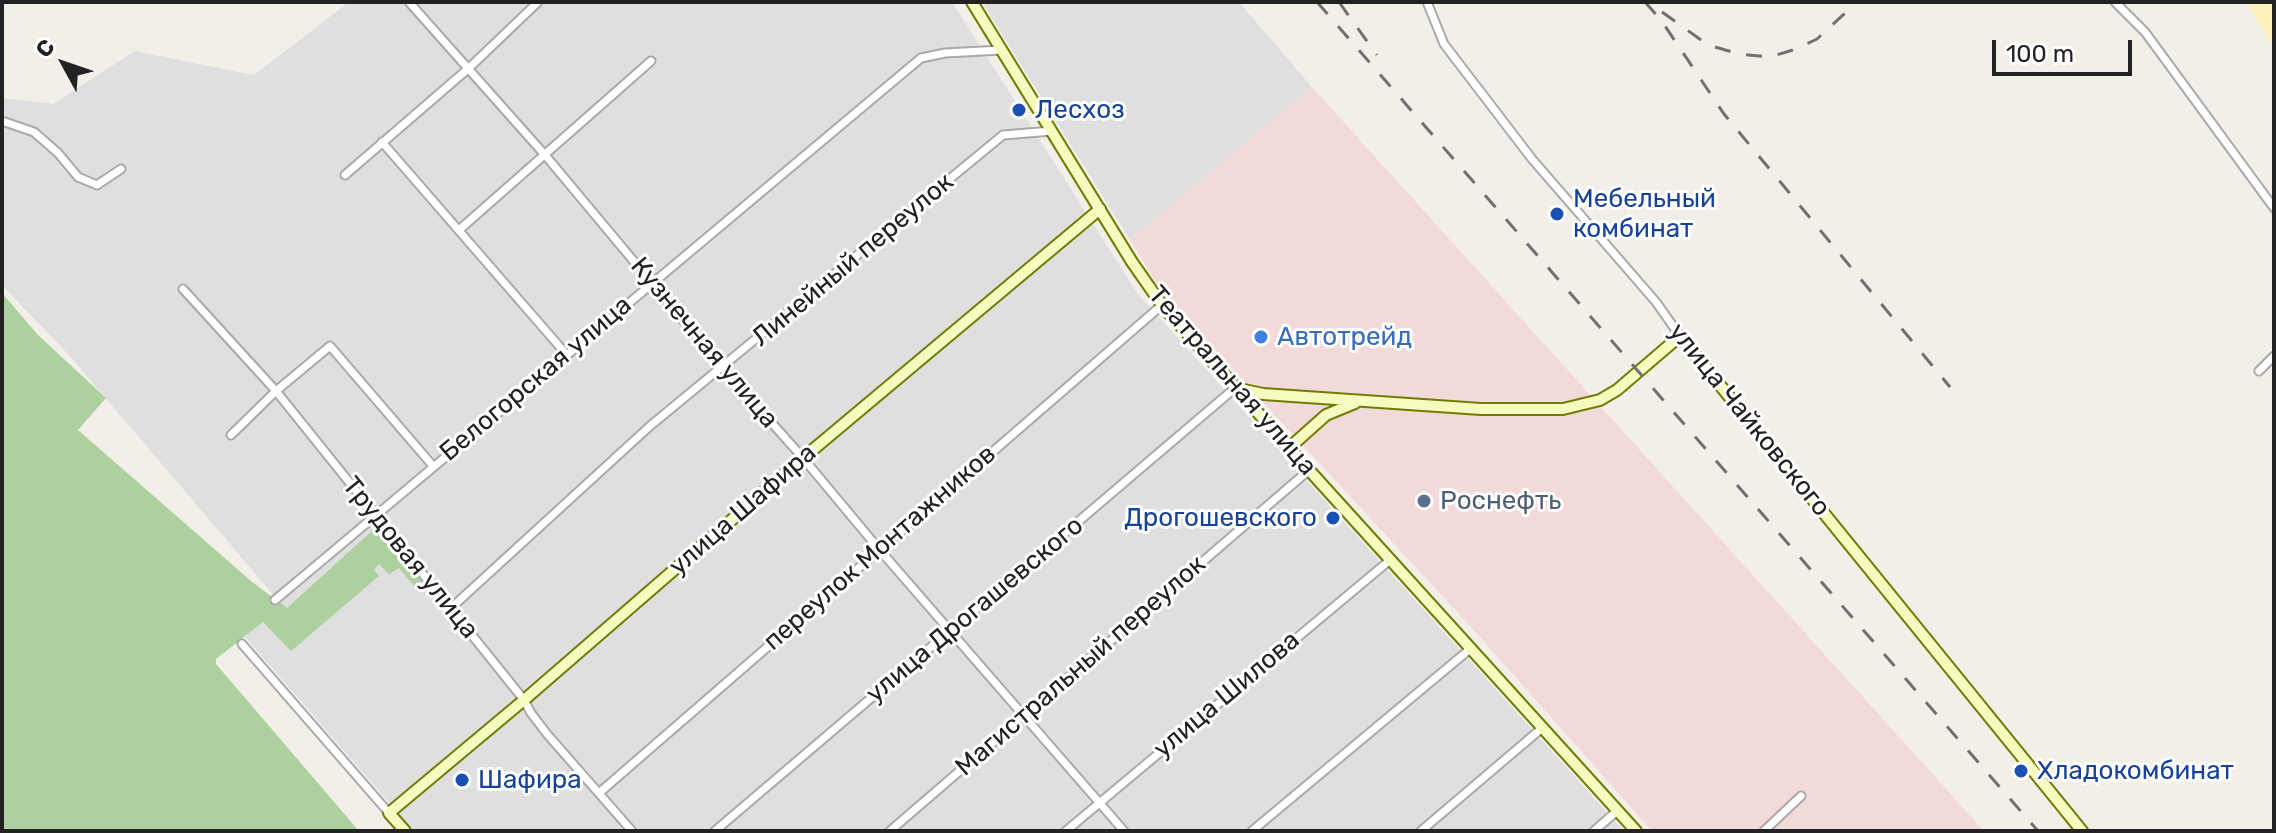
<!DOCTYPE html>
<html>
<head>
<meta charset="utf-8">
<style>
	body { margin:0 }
	#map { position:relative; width:2276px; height:833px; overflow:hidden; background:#f2efe9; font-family:Rubik,sans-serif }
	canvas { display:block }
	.frame { position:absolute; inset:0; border:4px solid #222; pointer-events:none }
	.north { position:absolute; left:24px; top:24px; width:80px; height:80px; -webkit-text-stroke:6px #fff; paint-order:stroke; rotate:310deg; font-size:22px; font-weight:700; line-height:32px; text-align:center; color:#222 }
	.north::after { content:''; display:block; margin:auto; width:28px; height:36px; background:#222; clip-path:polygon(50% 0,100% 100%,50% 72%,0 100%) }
	.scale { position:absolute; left:1992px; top:40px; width:140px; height:36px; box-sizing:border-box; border:4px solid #222; border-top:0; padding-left:10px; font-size:24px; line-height:28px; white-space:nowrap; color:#222; -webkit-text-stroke:6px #fff; paint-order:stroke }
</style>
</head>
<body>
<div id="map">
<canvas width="2276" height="833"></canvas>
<div class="frame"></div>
<div class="north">С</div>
<div class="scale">100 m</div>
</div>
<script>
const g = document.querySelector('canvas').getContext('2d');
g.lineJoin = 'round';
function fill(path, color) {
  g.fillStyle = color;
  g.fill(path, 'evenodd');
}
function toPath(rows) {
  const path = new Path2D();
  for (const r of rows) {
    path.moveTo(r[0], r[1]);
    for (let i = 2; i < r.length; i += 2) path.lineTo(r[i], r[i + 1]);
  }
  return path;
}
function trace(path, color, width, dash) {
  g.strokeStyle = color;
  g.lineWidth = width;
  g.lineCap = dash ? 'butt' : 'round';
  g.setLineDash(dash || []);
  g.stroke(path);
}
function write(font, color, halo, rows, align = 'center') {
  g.font = font + ' Rubik,sans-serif';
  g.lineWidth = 6;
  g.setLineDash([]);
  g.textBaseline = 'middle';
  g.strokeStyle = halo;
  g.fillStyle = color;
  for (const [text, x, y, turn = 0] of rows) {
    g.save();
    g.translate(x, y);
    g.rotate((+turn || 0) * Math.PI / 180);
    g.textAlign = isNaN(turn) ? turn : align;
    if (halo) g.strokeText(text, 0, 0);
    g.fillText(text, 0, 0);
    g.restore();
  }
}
const residential = toPath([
	[349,2,952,2,1137,293,1624,831,396,831,406,822,245,637,281,604,69,355,2,285,2,98,53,104,135,51,254,75],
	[982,2,1239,2,1312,87,1130,240]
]);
const commercial = toPath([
	[1312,87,1984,831,1652,831,1471,627,1163,294,1130,240]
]);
const forest = toPath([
	[2,293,38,335,106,398,78,430,251,581,287,608,374,529,422,581,415,587,399,568,389,574,379,564,374,570,379,576,291,651,263,622,216,659,216,664,359,831,2,831]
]);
const sand = toPath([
	[2246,2,2274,2,2274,48]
]);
const street = toPath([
	[409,2,545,155,723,368,803,458,878,548,1124,831],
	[1427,2,1444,44,1532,159,1656,302,1680,336],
	[2115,2,2145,32,2274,208],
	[2,121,34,132,58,153,78,177,97,185,121,169],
	[382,142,566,354],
	[345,175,469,68,538,2],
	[459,230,651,61],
	[183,289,276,391,524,700,531,713,547,734,632,831],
	[2259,371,2274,356],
	[231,435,276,391,330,346,433,466],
	[275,600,921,58,945,53,1002,50],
	[450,609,650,426,1003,135,1052,131],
	[242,644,389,813],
	[599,793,1162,305],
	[715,831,1235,388],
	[890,831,1309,470],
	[1066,831,1390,560],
	[1252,831,1470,649],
	[1421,831,1542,728],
	[1594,831,1617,811],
	[1764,831,1801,796]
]);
const secondary = toPath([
	[972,2,1132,262,1162,305,1309,470,1636,831],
	[1235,388,1263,394,1481,409,1563,409,1600,400,1617,390,1680,336,2082,831],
	[1289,448,1326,415,1355,403],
	[405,831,389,813,524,700,803,458,1100,209]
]);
const rail = toPath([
	[1317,2,2038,831],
	[1339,2,1377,55],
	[1645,2,1661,20,1724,114,1950,387],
	[1662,12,1708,45,1739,54,1770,57,1796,49,1817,39,1857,2]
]);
const markers = [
	[1019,110,8,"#1a4fb4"],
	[1557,214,8,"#1a4fb4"],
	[1261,337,8,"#3f7fe0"],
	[1424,501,8,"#5c6f8a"],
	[1333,518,8,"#1a4fb4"],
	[2021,771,8,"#1a4fb4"],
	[462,780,8,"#1a4fb4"]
];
const transitNames = [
	["Лесхоз",1035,110],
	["Мебельный",1573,199],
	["комбинат",1573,229],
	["Дрогошевского",1317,518,"right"],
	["Хладокомбинат",2037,771],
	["Шафира",478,780]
];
const streetNames = [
	["Линейный переулок",853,260,-40],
	["Кузнечная улица",704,343,50],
	["Белогорская улица",536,379,-40],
	["Театральная улица",1232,381,49],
	["улица Чайковского",1749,420,51],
	["улица Шафира",743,510,-41],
	["переулок Монтажников",880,548,-41],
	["Трудовая улица",410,558,51],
	["улица Дрогашевского",975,610,-40],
	["Магистральный переулок",1081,666,-41],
	["улица Шилова",1227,695,-40]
];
const shopNames = [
	["Автотрейд",1277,337]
];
const serviceNames = [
	["Роснефть",1440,501]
];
fill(residential, '#e0dfdf');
fill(commercial, '#f2dad9');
fill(forest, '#add19e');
fill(sand, '#fff1ba');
trace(street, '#a9a9a9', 11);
trace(secondary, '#707d05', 14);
trace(street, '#fff', 7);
trace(secondary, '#f7fabf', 10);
trace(rail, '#707070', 3, [16, 16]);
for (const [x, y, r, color] of markers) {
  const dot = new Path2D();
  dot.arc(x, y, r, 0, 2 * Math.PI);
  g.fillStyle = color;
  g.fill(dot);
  trace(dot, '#fff', 3);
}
write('26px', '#164399', '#fff', transitNames, 'left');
write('26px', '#222', '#fff', streetNames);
write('26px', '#366cbe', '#fff', shopNames, 'left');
write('26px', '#4e5e75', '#fff', serviceNames, 'left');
</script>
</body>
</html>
